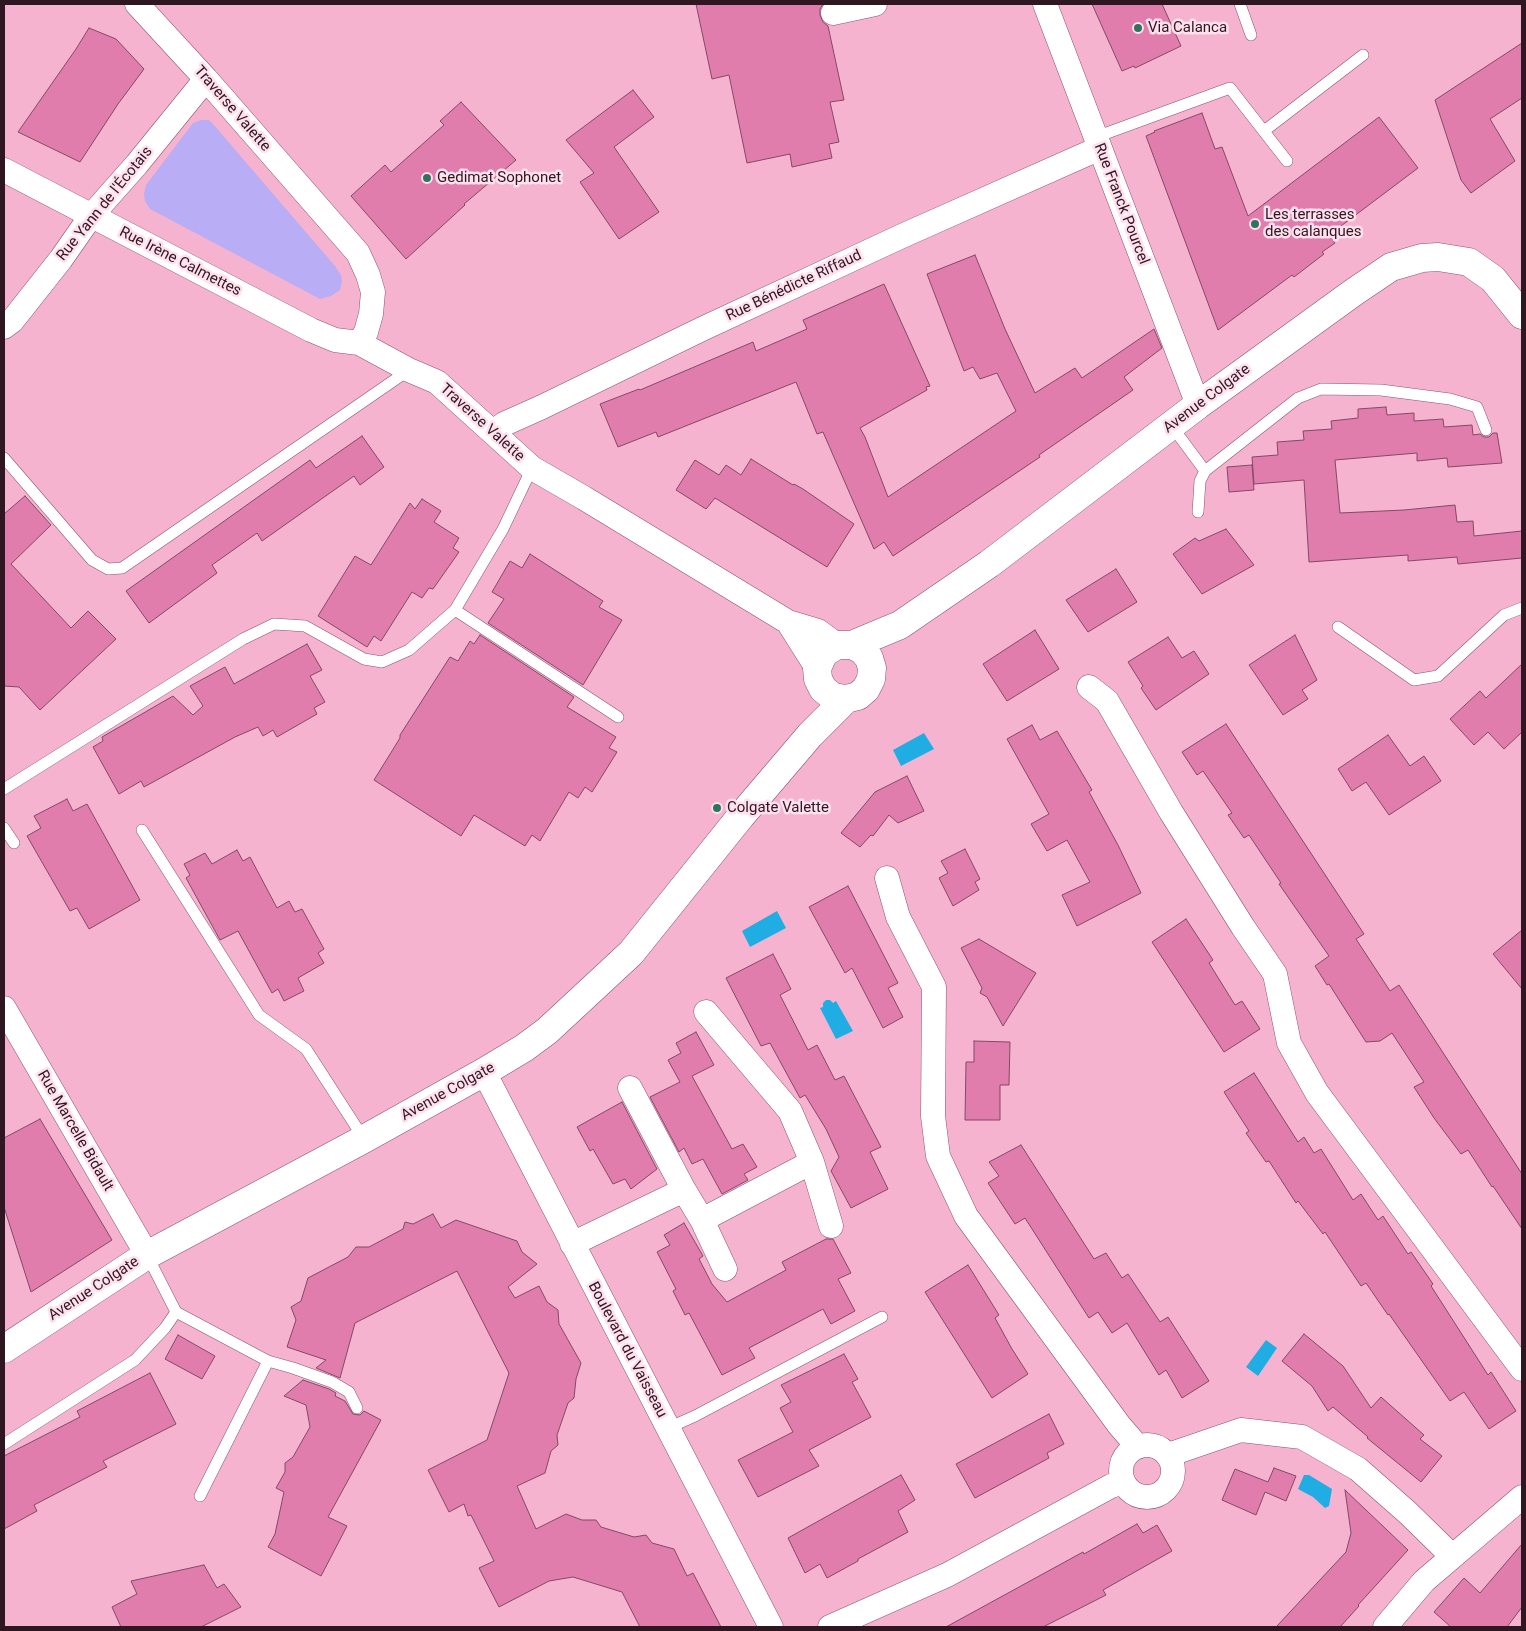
<!DOCTYPE html>
<html>
<head>
<meta charset="utf-8">
<style>
	body { margin:0 }
	#map { position:relative; width:1526px; height:1631px; overflow:hidden; background:#f6b3d0; font-family:Roboto,sans-serif }
	canvas { display:block }
	.frame { position:absolute; inset:0; border:5px solid #2f1722; pointer-events:none }
</style>
</head>
<body>
<div id="map">
<canvas width="1526" height="1631"></canvas>
<div class="frame"></div>
</div>
<script>
const g = document.querySelector('canvas').getContext('2d');
g.lineJoin = 'round';
function fill(path, color) {
  g.fillStyle = color;
  g.fill(path, 'evenodd');
}
function toPath(rows) {
  const path = new Path2D();
  for (const r of rows) {
    if (r.length === 3) {
      path.moveTo(r[0] + r[2], r[1]);
      path.arc(r[0], r[1], r[2], 0, 2 * Math.PI);
      continue;
    }
    path.moveTo(r[0], r[1]);
    for (let i = 2; i < r.length; i += 2) path.lineTo(r[i], r[i + 1]);
  }
  return path;
}
function trace(path, color, width, dash) {
  g.strokeStyle = color;
  g.lineWidth = width;
  g.lineCap = dash ? 'butt' : 'round';
  g.setLineDash(dash || []);
  g.stroke(path);
}
function write(font, color, halo, rows, align = 'center') {
  g.font = font + ' Roboto,sans-serif';
  g.lineWidth = 5;
  g.setLineDash([]);
  g.textBaseline = 'middle';
  g.strokeStyle = halo;
  g.fillStyle = color;
  for (const [text, x, y, turn = 0] of rows) {
    g.save();
    g.translate(x, y);
    g.rotate((+turn || 0) * Math.PI / 180);
    g.textAlign = isNaN(turn) ? turn : align;
    if (halo) g.strokeText(text, 0, 0);
    g.fillText(text, 0, 0);
    g.restore();
  }
}
const green = toPath([
	[201,120,209,120,213,124,335,266,341,275,342,282,340,290,331,296,320,299,150,209,145,201,144,194,146,185,193,123]
]);
const water = toPath([
	[924,733,934,749,901,766,893,750],
	[777,911,786,928,750,947,742,931],
	[826,1000,830,1000,833,1003,836,1001,853,1031,836,1039,820,1008,823,1007,823,1003],
	[1266,1340,1277,1348,1258,1376,1246,1367],
	[1304,1475,1309,1475,1332,1489,1329,1506,1325,1508,1313,1497,1298,1489]
]);
const building = toPath([
	[696,4,823,4,820,9,820,15,823,22,828,26,844,100,830,102,839,142,829,144,832,158,792,167,790,154,747,163,729,75,712,79,696,4],
	[1092,4,1162,4,1181,46,1135,68,1134,66,1122,71,1092,4],
	[89,28,116,39,144,69,118,104,80,162,18,132,76,49,89,28],
	[1522,43,1522,98,1490,119,1515,161,1471,193,1461,180,1435,100,1522,43],
	[633,90,654,117,614,147,659,212,619,239,580,182,594,173,566,140,633,90],
	[461,102,516,160,464,204,465,205,406,259,351,196,385,165,391,172,444,125,440,121,461,102],
	[1202,113,1215,149,1222,147,1248,216,1379,117,1418,168,1329,235,1335,243,1322,252,1324,254,1294,277,1292,275,1218,330,1146,136,1155,132,1154,131,1202,113],
	[975,255,1005,329,1035,393,1075,368,1082,378,1154,329,1162,348,1124,377,1133,390,1039,455,1040,457,893,556,884,542,874,549,823,432,817,434,796,382,658,437,656,432,618,447,600,404,639,389,640,390,753,342,756,351,807,329,803,320,884,284,930,386,926,387,927,390,860,428,865,437,888,497,1016,411,997,373,980,379,973,367,964,371,927,274,975,255],
	[1386,407,1387,415,1414,413,1414,421,1443,419,1444,427,1472,425,1473,435,1480,434,1484,437,1489,437,1493,433,1497,433,1502,463,1448,467,1447,458,1417,461,1417,453,1335,460,1340,513,1404,510,1455,505,1457,522,1473,521,1474,536,1522,531,1522,558,1458,564,1457,557,1408,561,1408,555,1309,562,1304,480,1254,484,1252,457,1278,455,1277,442,1304,440,1303,431,1332,429,1331,421,1358,418,1358,409,1386,407],
	[362,436,384,467,360,485,354,476,262,541,257,533,212,565,217,573,149,623,126,591,310,460,316,468,362,436],
	[751,459,793,485,794,484,803,489,854,524,827,567,715,498,706,509,676,490,695,460,719,475,726,465,741,475,751,459],
	[1252,465,1254,490,1229,492,1227,467,1252,465],
	[25,496,51,525,11,564,71,628,88,611,116,639,40,710,19,687,4,686,4,514,25,496],
	[422,499,441,511,434,522,459,538,453,548,459,552,433,589,429,588,422,598,412,592,381,641,374,636,367,647,318,616,355,556,371,565,410,503,415,509,422,499],
	[1226,529,1254,565,1202,594,1173,554,1195,538,1199,541,1226,529],
	[530,554,603,601,599,607,622,620,583,685,488,623,504,599,492,592,510,561,522,568,530,554],
	[1116,569,1137,602,1088,632,1066,600,1116,569],
	[1035,630,1059,669,1007,701,983,664,1035,630],
	[480,635,574,697,567,707,616,737,609,748,617,752,592,792,585,787,578,798,569,792,540,841,532,835,525,846,474,815,461,836,374,780,400,738,400,735,450,657,458,661,470,641,474,644,480,635],
	[1295,635,1317,680,1302,690,1308,699,1283,715,1249,665,1295,635],
	[1168,637,1182,658,1194,651,1209,674,1156,710,1141,688,1143,686,1128,662,1168,637],
	[307,644,322,670,310,676,325,702,314,708,317,714,277,737,273,730,263,736,258,727,235,737,144,787,141,781,119,794,93,747,103,741,102,737,173,696,193,715,203,706,190,686,225,667,234,684,307,644],
	[1522,664,1522,732,1504,749,1488,732,1474,745,1450,719,1480,691,1486,698,1522,664],
	[1226,724,1364,934,1356,939,1390,991,1399,985,1522,1174,1522,1229,1493,1186,1492,1187,1468,1150,1461,1154,1434,1118,1414,1087,1424,1082,1392,1033,1380,1041,1366,1042,1329,984,1327,985,1315,966,1329,956,1279,884,1281,883,1249,835,1244,838,1228,815,1232,813,1203,771,1197,775,1182,752,1226,724],
	[1032,725,1040,740,1057,731,1092,790,1089,792,1118,845,1141,893,1077,926,1062,895,1090,882,1067,840,1047,851,1031,824,1049,814,1007,739,1032,725],
	[1388,735,1410,766,1424,756,1441,781,1389,815,1366,782,1352,791,1338,769,1388,735],
	[907,776,924,811,898,823,889,815,873,836,871,835,860,847,841,833,875,792,907,776],
	[67,799,73,811,87,804,140,900,89,929,77,908,70,911,27,836,41,828,34,816,67,799],
	[965,849,980,879,975,882,979,890,953,906,939,878,948,873,941,861,965,849],
	[237,850,243,861,250,857,277,908,289,901,295,912,302,909,324,949,318,953,324,963,298,978,304,991,284,1001,278,989,272,993,238,931,220,940,186,878,190,875,184,864,205,853,212,864,237,850],
	[848,886,898,983,888,988,903,1017,883,1028,852,968,845,973,809,907,848,886],
	[1186,919,1213,960,1209,963,1235,1005,1242,1001,1260,1029,1224,1052,1152,942,1186,919],
	[1522,930,1522,989,1493,954,1522,930],
	[979,939,1036,973,1003,1026,987,997,980,993,982,988,961,948,979,939],
	[773,954,791,989,780,995,808,1050,817,1045,835,1080,844,1076,881,1147,870,1152,888,1189,851,1208,831,1171,839,1157,826,1129,805,1095,800,1098,770,1043,761,1046,726,978,773,954],
	[696,1032,714,1065,692,1076,732,1149,743,1144,757,1167,744,1174,748,1180,722,1194,703,1159,692,1164,684,1148,679,1152,650,1097,680,1082,668,1060,681,1053,676,1043,696,1032],
	[974,1041,1010,1042,1009,1085,1000,1085,1000,1120,965,1120,966,1062,974,1062,974,1041],
	[1254,1073,1298,1142,1304,1137,1314,1153,1321,1149,1353,1200,1361,1194,1378,1220,1383,1216,1408,1254,1411,1252,1433,1284,1431,1286,1488,1375,1491,1372,1516,1411,1489,1429,1464,1392,1450,1401,1389,1314,1388,1315,1366,1283,1361,1286,1325,1232,1323,1234,1298,1201,1296,1203,1269,1161,1266,1162,1246,1133,1249,1131,1224,1092,1254,1073],
	[622,1102,657,1169,631,1189,625,1179,613,1184,593,1149,590,1151,577,1127,622,1102],
	[40,1119,112,1240,31,1292,4,1207,4,1138,40,1119],
	[1021,1145,1094,1259,1106,1253,1122,1278,1128,1274,1160,1322,1168,1317,1209,1381,1182,1398,1166,1370,1159,1375,1127,1323,1112,1333,1098,1312,1089,1318,1025,1218,1015,1224,988,1183,999,1176,989,1162,1021,1145],
	[433,1214,441,1228,456,1220,517,1241,522,1252,537,1264,508,1287,515,1298,539,1286,547,1302,558,1310,559,1324,581,1363,576,1379,574,1398,568,1403,557,1435,558,1445,551,1451,545,1473,517,1486,536,1529,566,1514,582,1520,596,1520,601,1527,634,1537,646,1535,652,1543,674,1549,687,1576,693,1573,721,1627,640,1627,622,1592,573,1577,549,1581,499,1607,479,1568,494,1561,471,1515,468,1516,464,1504,449,1512,428,1470,487,1440,509,1373,457,1271,355,1323,340,1378,316,1368,326,1360,287,1347,296,1320,291,1307,301,1301,308,1278,348,1257,356,1247,369,1247,403,1229,405,1222,413,1224,433,1214],
	[684,1223,703,1256,699,1259,712,1284,727,1302,786,1270,782,1262,826,1239,833,1239,851,1273,838,1279,855,1311,831,1324,823,1309,749,1348,755,1358,722,1375,689,1313,685,1315,673,1291,676,1289,657,1252,670,1245,664,1235,684,1223],
	[968,1265,999,1315,995,1318,1012,1349,1028,1374,992,1398,925,1292,968,1265],
	[1304,1334,1343,1366,1371,1408,1381,1397,1424,1435,1420,1439,1442,1456,1421,1482,1367,1438,1368,1437,1333,1407,1328,1411,1312,1386,1282,1361,1304,1334],
	[178,1335,215,1356,202,1379,165,1359,178,1335],
	[844,1354,858,1379,852,1382,871,1417,809,1450,819,1466,758,1497,738,1460,793,1432,780,1408,791,1402,781,1385,844,1354],
	[150,1373,176,1424,103,1461,107,1467,34,1505,37,1511,4,1529,4,1456,80,1417,77,1411,150,1373],
	[303,1380,329,1389,336,1393,335,1396,345,1401,353,1414,360,1415,364,1411,381,1420,328,1517,347,1526,321,1576,268,1547,275,1534,284,1492,276,1488,285,1472,285,1463,293,1457,310,1427,306,1405,284,1396,303,1380],
	[1049,1414,1064,1444,1047,1453,1049,1458,975,1498,956,1464,1049,1414],
	[1274,1468,1296,1476,1286,1501,1265,1492,1256,1515,1222,1500,1235,1469,1268,1482,1274,1468],
	[901,1475,915,1500,898,1511,908,1532,858,1559,858,1561,827,1578,820,1564,805,1573,788,1538,901,1475],
	[1345,1490,1408,1550,1358,1605,1359,1606,1340,1627,1276,1627,1346,1552,1351,1533,1345,1490],
	[1137,1524,1143,1533,1157,1525,1172,1551,1103,1590,1106,1595,1043,1627,946,1627,1083,1552,1084,1554,1137,1524],
	[1522,1544,1522,1607,1507,1627,1451,1627,1434,1612,1464,1578,1480,1593,1522,1544],
	[204,1565,217,1588,224,1584,241,1607,201,1627,121,1627,112,1607,137,1594,131,1581,204,1565]
]);
const service = toPath([
	[1240,4,1251,35],
	[1264,131,1363,55],
	[1096,137,1230,88,1287,161],
	[1171,425,1205,471,1298,398,1321,389,1381,390,1450,399,1477,407,1486,430],
	[4,458,92,560,108,569,122,568,409,370],
	[1198,512,1200,481,1205,471],
	[455,610,618,717],
	[1338,627,1414,680,1438,676,1504,615,1522,608],
	[4,789,243,639,274,624,305,626,364,659,382,662,409,650,455,610,503,529,532,468],
	[4,828,14,843],
	[142,830,259,1015,306,1049,364,1139],
	[147,1255,176,1312,268,1361,293,1368,332,1382,349,1392,357,1408],
	[668,1428,695,1416,882,1317],
	[4,1444,135,1360,165,1328,176,1312],
	[200,1496,268,1361]
]);
const minor = toPath([
	[137,4,206,79,358,253,368,275,373,292,371,314,366,332,359,343],
	[1045,4,1198,405],
	[833,13,875,4],
	[4,170,311,330,335,340,359,343,409,370,437,382,532,468,584,498,788,622,818,631,837,645],
	[4,327,12,321,61,259,91,216,137,164,206,79],
	[493,432,504,424,542,407,702,329,902,236,1100,148],
	[788,622,817,668],
	[1089,687,1107,701,1171,812,1243,927,1275,974,1289,1043,1317,1093,1522,1369],
	[887,878,898,917,934,987,933,1116,938,1156,966,1216,1119,1425,1138,1447],
	[4,1008,147,1255],
	[706,1012,790,1111,812,1162,831,1226],
	[484,1072,771,1627],
	[630,1088,684,1190,702,1220,725,1269],
	[702,1220,812,1162],
	[572,1244,684,1190],
	[1147,1471,26],
	[1168,1455,1241,1430,1302,1437,1358,1469,1408,1513,1452,1556],
	[830,1627,947,1575,1111,1486,1123,1482],
	[1385,1627,1424,1581,1522,1497]
]);
const tertiary = toPath([
	[852,645,862,650,869,658,872,668,871,679,866,689,858,696,846,699,833,697,823,689,818,679,817,668,824,653,837,645,852,645,900,625,989,564,1198,405,1354,292,1391,267,1422,258,1438,257,1469,262,1493,279,1522,315],
	[4,1349,147,1255,364,1139,484,1072,524,1048,547,1031,631,953,741,816,810,735,846,699]
]);
const markers = [
	[1138,28,5,"#33715f"],
	[427,178,5,"#33715f"],
	[1255,224,5,"#33715f"],
	[717,808,5,"#33715f"]
];
const poiNames = [
	["Via Calanca",1148,28],
	["Gedimat Sophonet",437,178],
	["Les terrasses",1265,215],
	["des calanques",1265,232],
	["Colgate Valette",727,808]
];
const streetNames = [
	["Traverse Valette",232,109,49],
	["Rue Yann de l'Écotais",105,204,-51],
	["Rue Franck Pourcel",1121,204,69],
	["Rue Irène Calmettes",180,262,27],
	["Rue Bénédicte Riffaud",794,286,-25],
	["Avenue Colgate",1207,399,-37],
	["Traverse Valette",482,423,42],
	["Avenue Colgate",448,1092,-29],
	["Rue Marcelle Bidault",75,1131,60],
	["Avenue Colgate",94,1289,-33],
	["Boulevard du Vaisseau",627,1350,62]
];
fill(green, '#b9adf5');
fill(water, '#20ade3');
fill(building, '#e17dad');
trace(building, '#834964', 1);
trace(service, '#8d526e', 12);
trace(minor, '#8d526e', 25);
trace(tertiary, '#8d526e', 29);
trace(service, '#fff', 11);
trace(minor, '#fff', 24);
trace(tertiary, '#fff', 28);
for (const [x, y, r, color] of markers) {
  const dot = new Path2D();
  dot.arc(x, y, r, 0, 2 * Math.PI);
  g.fillStyle = color;
  g.fill(dot);
  trace(dot, '#fee1ed', 2);
}
write('15px', '#2f1722', '#fee1ed', poiNames, 'left');
write('15px', '#2f1722', '#fee1ed', streetNames);
</script>
</body>
</html>
